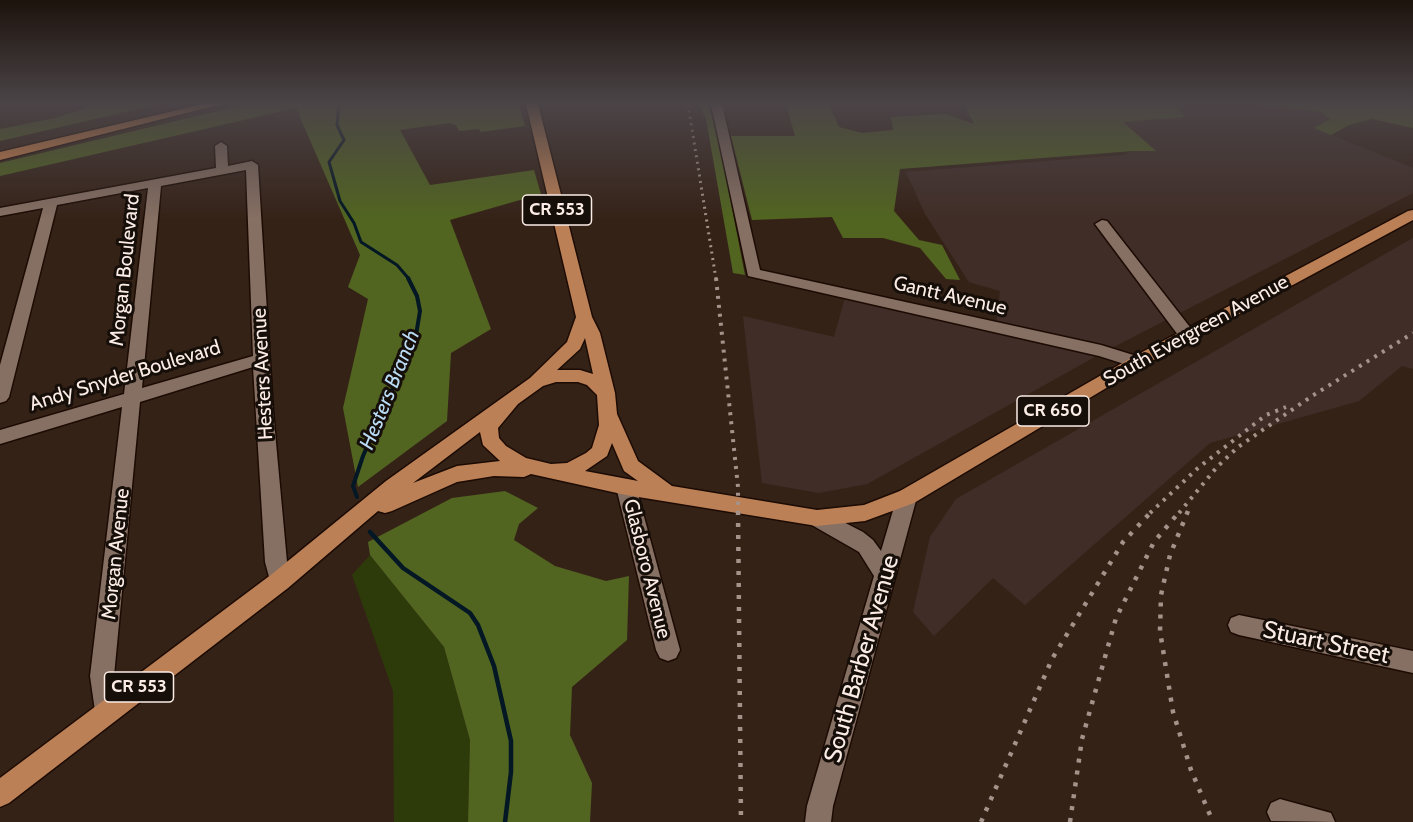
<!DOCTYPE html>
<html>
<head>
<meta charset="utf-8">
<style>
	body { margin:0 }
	canvas { display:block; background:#352217 }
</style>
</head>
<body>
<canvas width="1413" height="822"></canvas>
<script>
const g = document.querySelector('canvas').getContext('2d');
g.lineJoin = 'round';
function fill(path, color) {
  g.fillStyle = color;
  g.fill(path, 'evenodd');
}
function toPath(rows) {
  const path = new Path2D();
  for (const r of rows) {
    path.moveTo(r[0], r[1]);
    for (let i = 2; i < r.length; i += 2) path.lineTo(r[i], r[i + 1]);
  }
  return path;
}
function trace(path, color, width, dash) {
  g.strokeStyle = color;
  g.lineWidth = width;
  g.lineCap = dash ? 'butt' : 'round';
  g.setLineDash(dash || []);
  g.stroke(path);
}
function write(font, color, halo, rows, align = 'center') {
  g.font = font + ' Cabin,sans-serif';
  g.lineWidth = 6;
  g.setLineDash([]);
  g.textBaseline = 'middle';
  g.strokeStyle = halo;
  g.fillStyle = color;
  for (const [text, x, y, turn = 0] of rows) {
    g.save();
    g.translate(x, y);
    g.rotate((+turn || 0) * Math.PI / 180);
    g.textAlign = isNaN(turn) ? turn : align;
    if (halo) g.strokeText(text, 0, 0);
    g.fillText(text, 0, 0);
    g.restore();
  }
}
const industrial = toPath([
	[1173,104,1251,104,1321,112,1330,119,1314,128,1413,168,1413,193,1100,354,867,484,819,493,762,483,743,316,834,337,846,294,996,325,1000,291,969,282,925,214,906,172,1123,155,1133,151,1155,151,1122,122,1186,117],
	[1413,238,1413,369,1402,366,1359,401,1210,443,1025,605,993,578,934,636,913,612,930,537,956,499]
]);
const green = toPath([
	[370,555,444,647,470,740,468,822,394,822,393,691,352,575]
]);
const forest = toPath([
	[96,104,160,104,0,141,0,129,55,118],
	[247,104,519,104,525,126,481,132,479,129,459,131,456,125,449,123,400,130,430,185,534,170,541,194,450,220,491,329,451,353,447,421,358,487,343,408,368,299,348,287,360,255,296,108,0,176,0,163],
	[699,104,708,104,719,142,745,275,733,273,706,119],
	[786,104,829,104,839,127,862,133,893,130,891,117,946,114,974,124,964,104,1173,104,1186,117,1123,122,1156,151,1133,151,900,169,894,211,919,240,942,245,960,280,946,279,920,248,883,238,843,238,832,217,752,220,731,136,795,136],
	[1252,104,1409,104,1413,108,1413,128,1372,119,1349,125,1331,135,1314,128,1330,119,1321,112],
	[505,491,538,508,519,524,514,540,555,566,606,581,629,576,627,640,572,687,570,735,592,783,590,822,468,822,470,740,444,647,370,555,368,542,452,498]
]);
const streamFar2 = toPath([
	[339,104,337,125,344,140,329,162,340,201,354,223,361,242,397,265,409,279]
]);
const streamFar1 = toPath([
	[357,497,353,486,363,456,416,335,420,311,417,296,408,278]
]);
const stream = toPath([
	[370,532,403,568,470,613,478,625,494,666,511,741,511,772,505,822]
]);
const minor = toPath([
	[711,104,722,104,760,270,1101,345,1143,358,1145,362,1137,368,1099,356,748,276,711,104],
	[221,142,227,146,228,166,252,161,258,165,273,410,287,562,291,581,288,588,280,591,272,588,265,562,253,367,140,402,114,676,119,711,116,720,107,723,98,720,95,711,90,676,122,407,0,444,0,430,124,394,148,188,57,205,9,397,6,401,0,403,0,365,43,208,0,216,0,208,216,168,215,146,221,142],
	[246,170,253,356,142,388,161,186,246,170],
	[1102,220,1107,221,1193,331,1195,335,1193,339,1181,339,1095,224,1102,220],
	[626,479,633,481,636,487,680,650,676,658,668,661,660,658,656,650,616,487,619,481,626,479],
	[907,489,914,491,917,497,833,806,831,822,805,822,807,806,874,576,859,552,810,524,807,518,810,512,817,510,824,512,863,532,873,540,881,551,897,497,900,491,907,489],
	[1239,615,1413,651,1413,673,1239,635,1231,632,1228,625,1231,618,1239,615],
	[1280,799,1331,813,1335,822,1271,821,1267,812,1271,803,1280,799]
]);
const major = toPath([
	[526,104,538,104,592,317,600,333,615,393,617,414,638,461,672,486,817,510,864,505,900,491,1131,358,1408,211,1413,210,1413,220,1143,366,914,503,865,521,817,526,626,495,531,474,524,477,494,476,457,482,392,511,385,513,378,511,288,588,9,803,0,807,0,778,272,574,386,481,530,378,567,342,576,317,526,104],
	[585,338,593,374,580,370,557,370,580,349,585,338],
	[556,382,578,382,587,385,597,395,599,425,592,448,586,453,567,463,551,464,526,458,506,446,499,438,498,428,518,404,543,386,556,382],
	[480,432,483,445,500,461,457,466,413,483,480,432],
	[612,443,624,471,638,481,585,471,607,456,612,443]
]);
const highway = toPath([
	[203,104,222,104,0,160,0,152,203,104]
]);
const railFar2 = toPath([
	[688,104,716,279]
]);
const railFar1 = toPath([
	[716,278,738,487,738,513],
	[1150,513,1198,468,1266,415,1286,407],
	[1179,513,1217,467,1238,447,1312,396,1413,333]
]);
const rail = toPath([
	[738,511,741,822],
	[1188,511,1170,555,1161,595,1160,631,1173,712,1191,770,1213,822],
	[981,822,1052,659,1123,542,1152,511],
	[1070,822,1082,739,1116,618,1154,542,1180,511]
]);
const shields = [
	[557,210,69],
	[1053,411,72],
	[139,687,69]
];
const shieldNames = [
	["CR 553",557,210],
	["CR 650",1053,411],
	["CR 553",139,687]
];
const streetNames = [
	["Morgan Boulevard",125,270,-84],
	["Gantt Avenue",950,296,13],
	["South Evergreen Avenue",1196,331,-29],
	["Hesters Avenue",263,374,-93],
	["Andy Snyder Boulevard",125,376,-17],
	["Morgan Avenue",116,554,-84],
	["Glasboro Avenue",647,569,76]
];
const waterNames = [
	["Hesters Branch",390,390,-68]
];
const nearStreetnames = [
	["Stuart Street",1326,643,12],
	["South Barber Avenue",862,659,-74]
];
fill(industrial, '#402d27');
fill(green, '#2d3a09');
fill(forest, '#516420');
trace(streamFar2, '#031724', 3);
trace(streamFar1, '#031724', 4);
trace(stream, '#031724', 4.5);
trace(minor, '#1c0b03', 3);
trace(major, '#1c0b03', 3);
trace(highway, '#1c0b03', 3);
fill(minor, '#866f63');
fill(major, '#bc8056');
fill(highway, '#e08b4e');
trace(railFar2, '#a3938a', 3, [2, 4.5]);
trace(railFar1, '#a3938a', 4, [3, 6]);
trace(rail, '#a3938a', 4.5, [4, 8]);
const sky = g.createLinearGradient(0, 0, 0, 219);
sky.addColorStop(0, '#1d130d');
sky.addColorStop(0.47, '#4b4447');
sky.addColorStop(1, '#4b444700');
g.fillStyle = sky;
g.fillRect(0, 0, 1413, 219);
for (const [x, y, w] of shields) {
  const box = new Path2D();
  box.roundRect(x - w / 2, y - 15, w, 30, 4.5);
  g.fillStyle = '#160e09';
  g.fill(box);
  trace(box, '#fbede6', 1.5);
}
write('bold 18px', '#fbede6', null, shieldNames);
write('20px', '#fbede6', '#160e09', streetNames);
write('italic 21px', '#b9dbf4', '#160e09', waterNames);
write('24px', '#fbede6', '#160e09', nearStreetnames);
</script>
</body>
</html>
